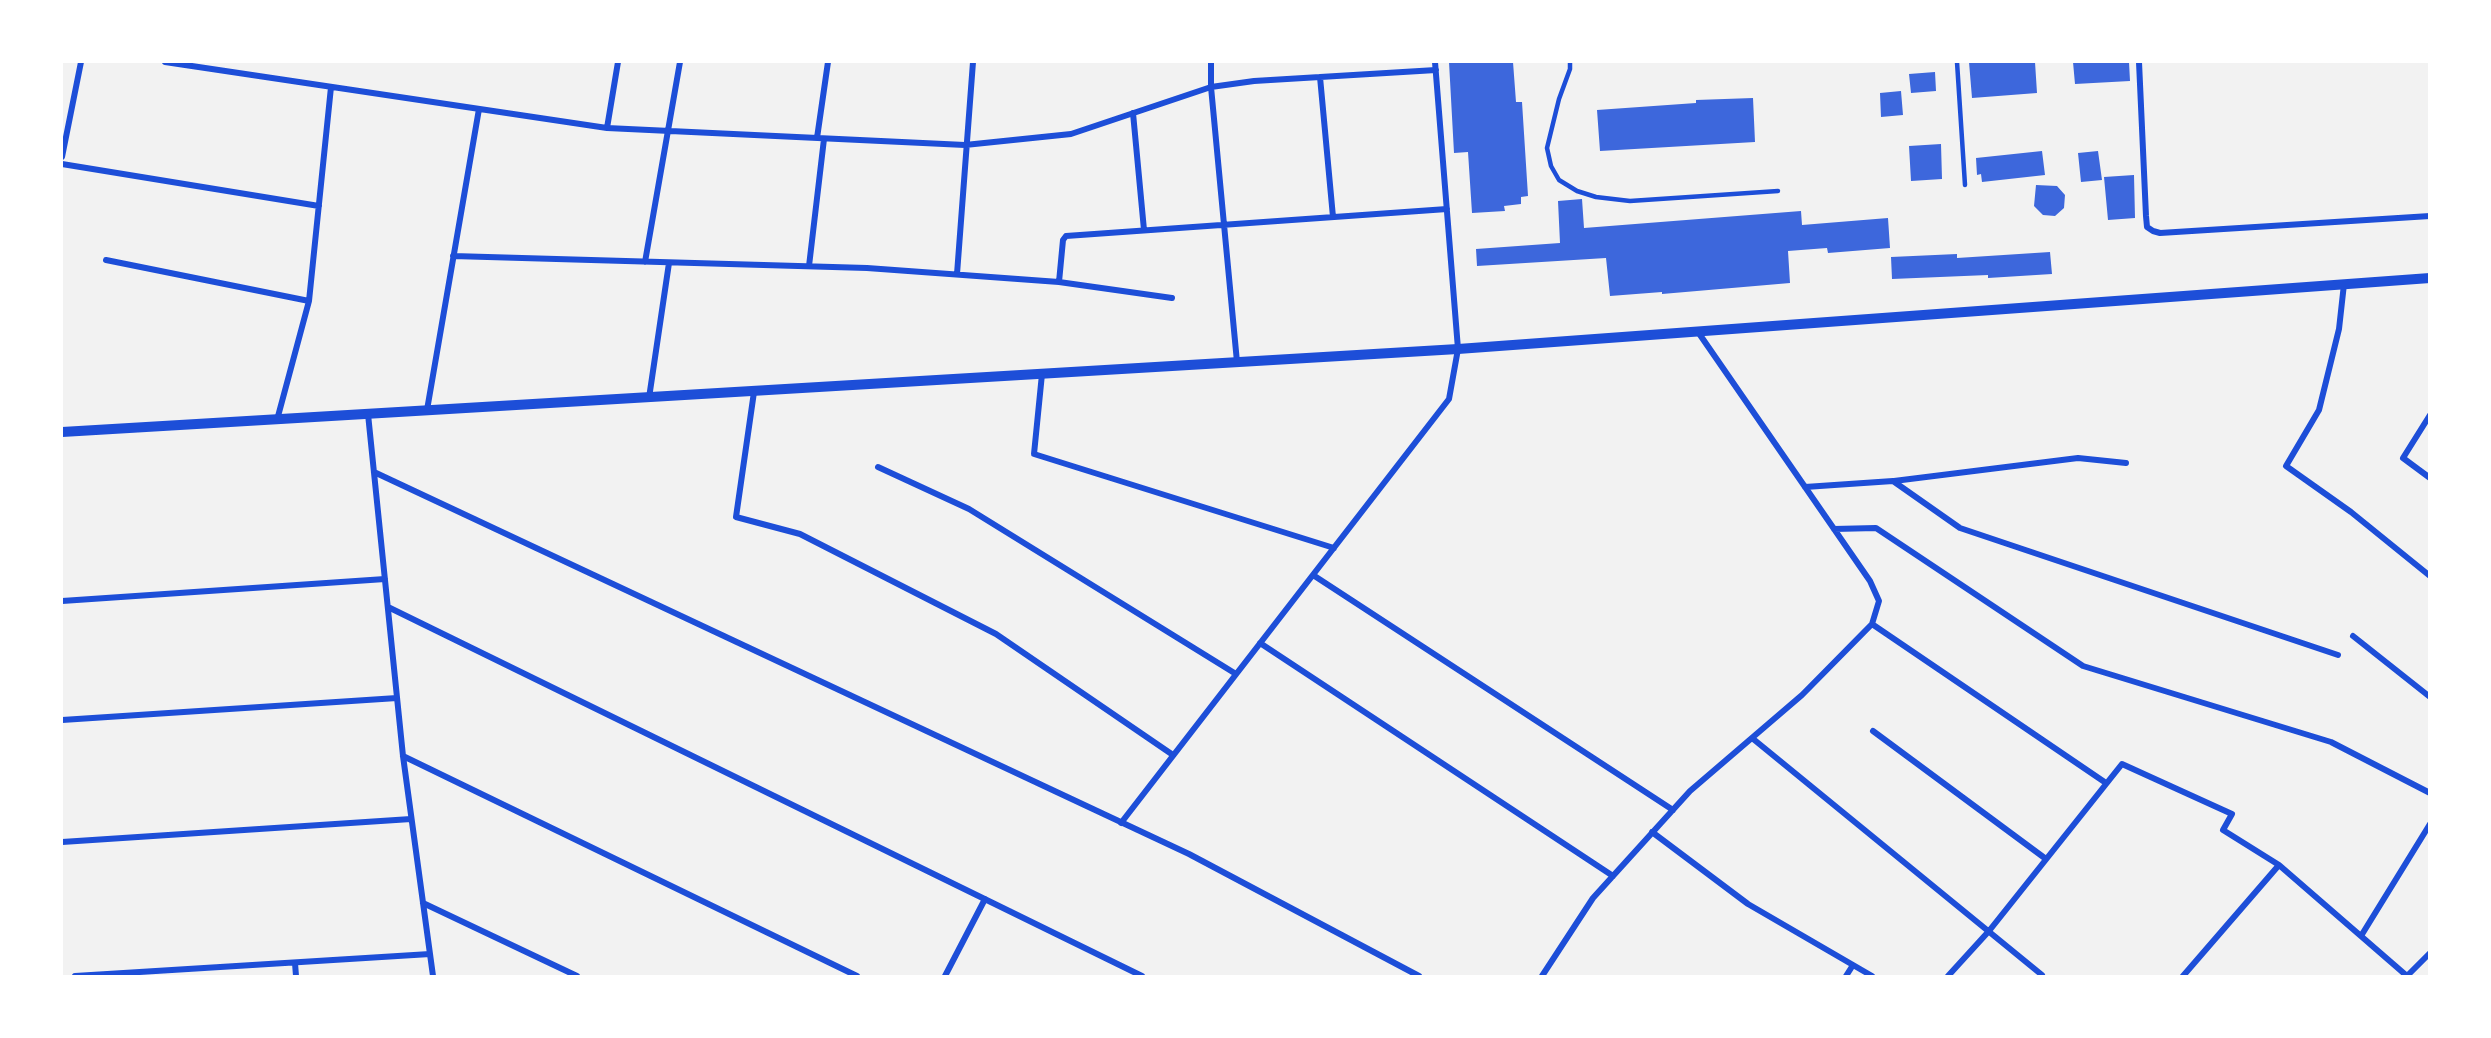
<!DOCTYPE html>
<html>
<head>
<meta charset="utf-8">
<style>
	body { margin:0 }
	#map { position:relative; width:2491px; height:1038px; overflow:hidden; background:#f2f2f2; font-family:"Exo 2",sans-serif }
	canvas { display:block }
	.frame { position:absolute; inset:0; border:63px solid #fff; pointer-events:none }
</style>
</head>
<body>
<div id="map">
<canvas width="2491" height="1038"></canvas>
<div class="frame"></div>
</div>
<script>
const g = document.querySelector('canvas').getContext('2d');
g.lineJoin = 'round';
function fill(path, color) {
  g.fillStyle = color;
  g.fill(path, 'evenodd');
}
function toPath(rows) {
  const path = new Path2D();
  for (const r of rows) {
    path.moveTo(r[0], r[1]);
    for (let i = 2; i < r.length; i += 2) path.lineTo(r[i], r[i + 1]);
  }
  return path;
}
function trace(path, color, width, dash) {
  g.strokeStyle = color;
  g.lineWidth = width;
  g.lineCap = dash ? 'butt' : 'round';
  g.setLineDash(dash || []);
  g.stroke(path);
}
const building = toPath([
	[1449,62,1513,62,1516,102,1522,102,1528,196,1521,197,1521,204,1504,206,1505,211,1472,213,1468,152,1454,153],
	[1969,62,2035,62,2037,93,1972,98],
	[2073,62,2129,62,2130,81,2075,84],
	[1935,72,1936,91,1911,93,1909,74],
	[1901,91,1903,115,1881,117,1880,93],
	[1753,98,1755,142,1600,151,1597,110,1696,103,1696,100],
	[1941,144,1942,179,1911,181,1909,146],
	[2042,151,2045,175,1982,182,1981,174,1977,175,1976,158],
	[2098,151,2102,180,2081,182,2078,153],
	[2134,175,2135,218,2108,220,2104,177],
	[2036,185,2057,186,2065,195,2064,208,2055,216,2043,215,2034,206],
	[1582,199,1584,228,1801,211,1802,225,1888,218,1890,248,1828,253,1827,248,1788,251,1790,283,1662,294,1662,292,1610,296,1606,258,1477,266,1476,249,1560,243,1558,201],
	[2050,252,2052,274,1988,278,1988,275,1892,279,1891,257,1957,254,1957,258]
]);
const service = toPath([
	[1570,62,1570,69,1559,99,1547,148,1551,166,1559,180,1577,191,1596,197,1630,201,1778,191],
	[1957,62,1965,185]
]);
const minor = toPath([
	[165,62,607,128,965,145,1071,134,1211,87,1254,81,1436,70],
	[1211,62,1211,87,1237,362],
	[2139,62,2146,216,2147,227,2153,231,2160,233,2430,216],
	[1320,77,1333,217],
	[1133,113,1144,230],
	[607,128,618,62],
	[817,138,828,62],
	[62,157,81,62],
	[62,164,319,206],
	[453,256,867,268,1059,282,1172,298],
	[106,260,309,301],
	[645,262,680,62],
	[809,266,824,139],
	[957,274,973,62],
	[1059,282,1063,240,1066,236,1447,209],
	[2344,284,2339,329,2319,410,2286,466,2351,512,2430,576],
	[1042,374,1034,454,1334,548],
	[754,392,736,517,800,534,996,634,1173,755],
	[649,398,669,263],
	[427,410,479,109],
	[368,414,403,756,433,976],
	[2430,415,2403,458,2430,478],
	[277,420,309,301,331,87],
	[878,467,969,509,1236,674],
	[374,472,1189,854,1419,976],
	[1894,481,2078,458,2126,463],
	[1805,487,1893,481,1960,528,2338,655],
	[1834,529,1876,528,2083,666,2331,742,2430,793],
	[1313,575,1673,810],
	[62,601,385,579],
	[388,607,1142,976],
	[1872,624,2106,783],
	[2353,636,2430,697],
	[1260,643,1613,876],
	[62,720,397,698],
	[1873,731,2046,859],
	[1752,738,2042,975,2041,976],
	[403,756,857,976],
	[1121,823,1449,399,1458,349,1435,62],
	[1652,832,1748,904,1872,976],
	[62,842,411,819],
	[423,903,577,976],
	[2361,936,2430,824],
	[295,963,296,976],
	[75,976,430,954],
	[945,976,985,899],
	[1542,976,1593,898,1690,791,1802,695,1872,624,1879,601,1870,581,1698,332],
	[1846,976,1853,965],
	[1948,976,1989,931,2122,764,2232,814,2223,830,2279,865,2407,976,2430,953],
	[2183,976,2279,865]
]);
const tertiary = toPath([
	[62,432,1458,349,2430,278]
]);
fill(building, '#3d67dc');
trace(service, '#1d4ed8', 4.5);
trace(minor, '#1d4ed8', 6);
trace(tertiary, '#1d4ed8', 10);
</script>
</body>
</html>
